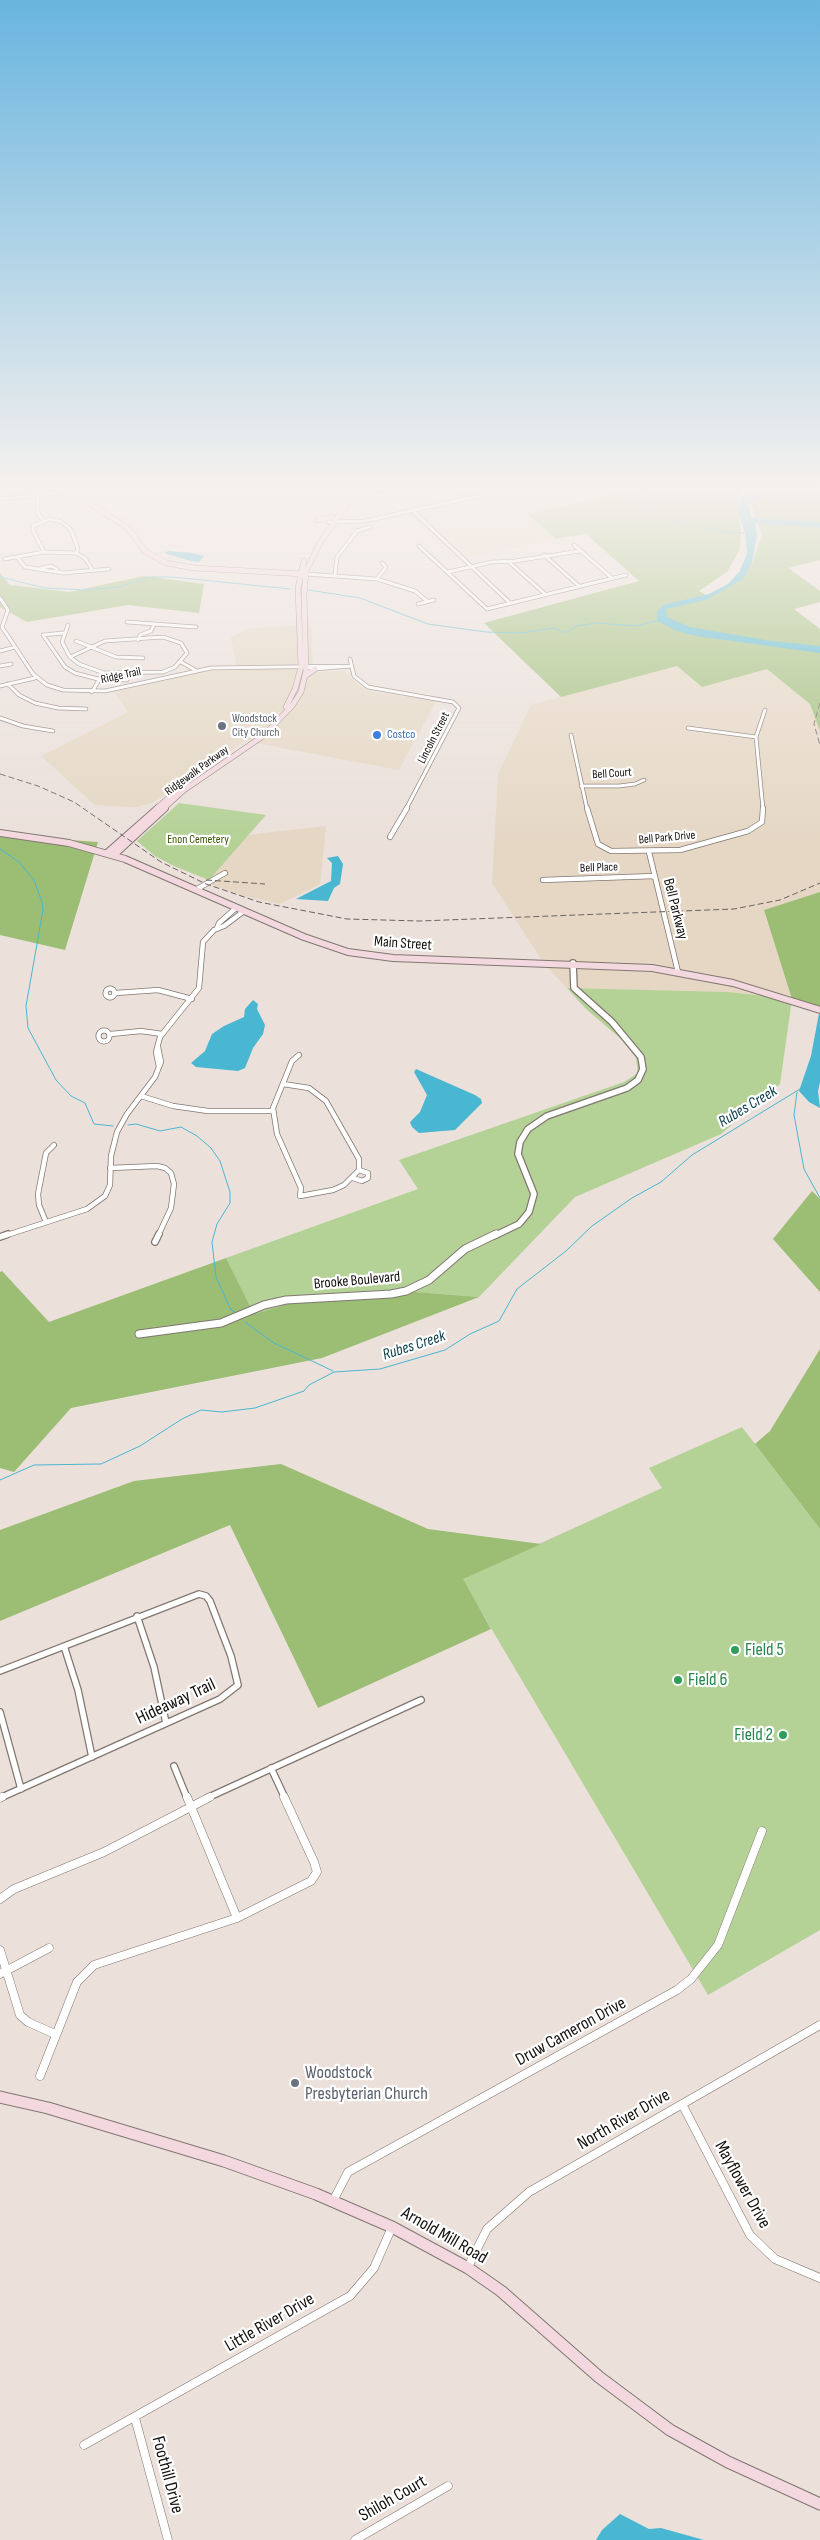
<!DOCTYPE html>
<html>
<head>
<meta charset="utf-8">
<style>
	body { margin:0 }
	canvas { display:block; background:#ebe0da }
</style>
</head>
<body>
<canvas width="820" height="2540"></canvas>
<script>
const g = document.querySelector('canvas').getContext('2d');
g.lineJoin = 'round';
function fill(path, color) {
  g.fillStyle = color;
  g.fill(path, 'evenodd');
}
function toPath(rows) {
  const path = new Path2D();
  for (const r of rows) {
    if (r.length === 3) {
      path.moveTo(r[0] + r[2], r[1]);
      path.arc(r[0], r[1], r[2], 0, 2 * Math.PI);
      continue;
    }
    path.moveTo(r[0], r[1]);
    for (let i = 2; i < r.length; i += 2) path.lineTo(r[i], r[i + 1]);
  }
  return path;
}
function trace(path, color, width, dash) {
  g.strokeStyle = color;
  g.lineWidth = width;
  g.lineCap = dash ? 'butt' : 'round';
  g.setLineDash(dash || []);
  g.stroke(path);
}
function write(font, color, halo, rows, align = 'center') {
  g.font = font + ' "Sofia Sans Condensed",sans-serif';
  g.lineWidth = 4.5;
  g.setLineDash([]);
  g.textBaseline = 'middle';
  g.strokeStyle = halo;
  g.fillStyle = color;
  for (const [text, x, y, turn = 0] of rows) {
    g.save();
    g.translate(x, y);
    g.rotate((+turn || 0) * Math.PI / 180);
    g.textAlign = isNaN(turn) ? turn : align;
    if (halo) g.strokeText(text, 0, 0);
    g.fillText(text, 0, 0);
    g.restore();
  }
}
const commercial = toPath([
	[311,625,313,672,344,671,359,685,373,692,436,701,399,770,245,741,152,803,135,807,95,805,41,756,128,712,114,692,205,671,237,670,231,637,250,628]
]);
const industrial = toPath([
	[501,485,525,485,554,508,528,515,556,539,456,560,400,508],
	[677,666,767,669,810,704,820,731,820,892,764,910,792,999,728,992,567,988,545,965,492,883,498,774,531,705],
	[326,826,320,884,280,904,240,895,204,882,209,880,248,835]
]);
const green = toPath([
	[179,803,266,815,209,880,174,866,155,856,137,841],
	[567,988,728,992,792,999,780,1084,721,1134,575,1197,479,1297,402,1291,301,1300,254,1314,226,1258,418,1189,399,1160,624,1082,638,1073,636,1058,621,1039,585,1008],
	[742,1427,820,1529,820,1930,708,1995,462,1579,662,1488,649,1468]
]);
const forest = toPath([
	[1,485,53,485,64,497,14,497],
	[658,485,742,485,737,507,741,529,740,549,727,572,699,591,707,595,714,594,745,573,752,564,762,534,751,505,756,499,768,493,760,488,761,485,820,485,820,560,788,568,820,591,820,602,794,609,820,629,820,731,810,704,767,669,702,687,677,666,561,697,484,623,639,581,586,534,556,539,528,514],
	[0,573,10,585,69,592,144,576,204,584,199,613,128,605,27,622,0,607],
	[0,835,98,842,65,950,0,935],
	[820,892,820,1009,792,999,764,910],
	[812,1191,820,1199,820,1292,773,1239],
	[226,1258,254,1314,301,1300,402,1291,479,1297,322,1358,71,1408,14,1472,0,1468,0,1272,2,1271,49,1322],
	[820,1349,820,1529,755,1444,770,1431],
	[281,1464,428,1529,541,1544,463,1579,491,1629,318,1708,230,1525,0,1621,0,1530,134,1481]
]);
const water = toPath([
	[751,485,761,485,765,496,748,505,752,519,755,521,757,535,752,563,743,579,706,600,666,609,667,617,690,627,771,641,820,646,820,653,696,636,677,631,657,621,657,611,663,605,709,594,728,584,740,571,747,553,745,533,737,510,743,495],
	[168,551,192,553,204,556,199,562,191,561,164,553],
	[338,856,343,864,340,884,334,888,328,901,296,899,331,881,332,863,327,858],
	[253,1000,258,1004,257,1009,265,1025,263,1034,253,1048,245,1068,238,1071,196,1067,191,1063,205,1051,212,1034,224,1026,244,1017,245,1009],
	[820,1008,820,1082,818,1091,820,1108,809,1102,799,1091,811,1056],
	[416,1069,475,1095,481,1099,482,1103,455,1130,419,1133,412,1127,410,1122,420,1112,427,1095,414,1072],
	[620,2514,649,2529,661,2528,704,2540,596,2540,602,2530]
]);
const stream = toPath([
	[597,485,635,502,664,519,727,532,746,533],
	[0,577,45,588,84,590,119,587,149,577,173,577,290,589],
	[308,590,360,598,428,624,486,632,521,633,555,628,561,632,567,632,577,626,596,623,636,626,657,621],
	[0,849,19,862,34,880,42,902,43,910,26,1006,28,1028,56,1080,71,1096,85,1103,94,1124,113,1126],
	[797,1092,794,1115,804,1169,820,1198],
	[128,1125,136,1124,160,1131,181,1127,197,1136,211,1148,220,1161,230,1192,230,1203,217,1224,212,1242,216,1277,231,1310,235,1312],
	[245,1322,274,1343,333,1371],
	[0,1480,34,1465,101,1464,140,1446,182,1419,201,1410,222,1412,255,1408,304,1391,309,1385,334,1372,380,1369,445,1350,470,1334,499,1321,517,1289,566,1251,592,1226,632,1198,661,1182,692,1155,800,1089]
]);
const river = toPath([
	[746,520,820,525]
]);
const minorFar3 = toPath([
	[38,495,37,512,43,520],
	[0,499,62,492],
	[413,511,510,603],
	[328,522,365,521,528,485],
	[574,545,612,578],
	[419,546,487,609,626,575],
	[44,552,33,531,33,526,50,519,62,522,71,530,78,549,76,553],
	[544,555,579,586],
	[17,557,25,567,63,573,109,569],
	[5,559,44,552,76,553,85,558,93,571],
	[509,562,545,594],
	[38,569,51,566,57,569,56,572],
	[448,572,492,562,515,561,580,551],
	[306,574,377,579,415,591,427,601],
	[335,574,337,557,357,531,370,527],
	[377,579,386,567,382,563],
	[0,598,8,610,2,627,33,674,47,685,63,690,105,691,211,668,351,666,315,669,306,667],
	[418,604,434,600],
	[127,622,196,627],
	[68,625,62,642,70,657],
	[63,633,43,635,65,667,75,673,98,679,127,680],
	[163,637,181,643,187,653,175,667,163,672,104,673,79,664,70,657,105,641,163,637],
	[138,640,140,635,151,631,154,624],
	[76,641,116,657,143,658],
	[0,651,15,647],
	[350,659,354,676,368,687,453,702,459,708,406,809],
	[181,662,195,670],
	[0,666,11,664],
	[8,684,19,695,35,703,58,708,86,709],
	[0,686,35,678],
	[92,692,100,678],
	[0,718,23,726,53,731],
	[688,728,756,737],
	[571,735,587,809],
	[581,786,619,786,635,784,644,780],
	[763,809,756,737,765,710]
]);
const minorFar2 = toPath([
	[587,808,598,844,611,851,680,850,748,831,762,822,763,808],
	[390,837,407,808],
	[649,852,678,972],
	[543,880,655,876],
	[197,889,225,873],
	[217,928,219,923,236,908],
	[110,993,4.5],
	[116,993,158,990,192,999],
	[104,1036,5.5],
	[111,1034,141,1031,162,1034],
	[159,1067,156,1052,160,1037,199,988,203,942,214,930,224,926,244,911],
	[283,1084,309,1088,326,1101,359,1159,359,1170,344,1185,333,1190,300,1196,301,1188,277,1134,273,1108,292,1061,299,1055],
	[141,1096,173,1106,208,1111,273,1111],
	[110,1168,157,1166,165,1168,171,1173,174,1184,171,1208,158,1236],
	[353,1178,362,1181,368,1178,368,1173,359,1170],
	[46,1222,39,1205,38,1194,46,1153,54,1145],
	[4,1236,87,1209,105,1196,110,1185,111,1156,117,1132,127,1114,155,1077,161,1062,158,1047]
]);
const minorFar1 = toPath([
	[0,1237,8,1234],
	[155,1242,159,1234],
	[137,1616,154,1667,166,1723],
	[64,1646,78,1690,92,1757],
	[0,1671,199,1594,206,1596,210,1601,231,1656,238,1685,220,1699,0,1798],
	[0,1712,21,1789],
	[174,1766,187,1798],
	[271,1768,285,1798],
	[207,1798,421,1700]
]);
const minor = toPath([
	[187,1797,237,1918],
	[0,1798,2,1797],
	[0,1899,14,1889,104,1852,210,1797],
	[0,1950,20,2015,28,2022,55,2034],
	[0,1974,49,1948],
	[40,2076,77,1982,94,1965,237,1918,311,1881,317,1872,314,1862,284,1797],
	[682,2104,750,2235,775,2259,820,2278],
	[333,2201,348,2172,677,1990,691,1979,718,1945,762,1831],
	[468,2267,487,2229,529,2192,820,2025],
	[135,2418,168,2540],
	[84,2445,350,2296,374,2268,392,2227],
	[355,2540,448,2486]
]);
const tertiaryFar1 = toPath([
	[494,1236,519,1224,529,1212,534,1194,518,1154,520,1142,528,1129,547,1116,627,1088,638,1080,643,1069,641,1057,612,1022,574,988,573,963]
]);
const tertiary = toPath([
	[139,1334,221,1323,264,1305,286,1300,391,1294,406,1291,429,1280,465,1249,496,1234]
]);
const secondaryFar2 = toPath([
	[69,488,75,489,77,491,71,494,63,493,69,488],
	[69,494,82,499,127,527,145,551,166,563,194,568,304,574],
	[318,520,332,517],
	[305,676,315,669],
	[286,707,295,689,301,667,298,588,304,561],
	[156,809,187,782],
	[163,809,184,790,263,736,292,706,301,692,306,671,304,596,306,571,321,541,361,485]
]);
const secondaryFar1 = toPath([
	[0,833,69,843,125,859,304,937,348,952,393,958,652,968,733,983,820,1010],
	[107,853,158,808],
	[114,855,165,808]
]);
const secondary = toPath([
	[0,2097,48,2108,224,2161,316,2194,392,2227,468,2268,501,2291,599,2377,670,2430,728,2462,820,2504]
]);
const motorway = toPath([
	[343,485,382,489,411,485]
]);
const rail = toPath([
	[820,703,814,724,820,745],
	[0,774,38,786,74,802,161,862,206,884,259,902,347,919,420,921,734,909,780,900,820,883],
	[206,880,265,884]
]);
const markers = [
	[222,726,5,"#6b7280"],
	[377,735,5,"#3f7fe0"],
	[735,1650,5,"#2e9e5b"],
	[678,1680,5,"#2e9e5b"],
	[783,1735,5,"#2e9e5b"],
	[295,2083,5,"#6b7280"]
];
const farStreetnames = [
	["Ridge Trail",121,676,-12],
	["Lincoln Street",434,738,-63],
	["Ridgewalk Parkway",197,771,-36],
	["Bell Court",612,774,-4],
	["Bell Park Drive",667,838,-5],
	["Bell Place",599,868,-2]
];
const farWorshipnames = [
	["Woodstock",232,719],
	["City Church",232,733]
];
const farShopnames = [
	["Costco",387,735]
];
const farParknames = [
	["Enon Cemetery",198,840]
];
const streetNames = [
	["Bell Parkway",675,909,76],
	["Main Street",403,944,4],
	["Brooke Boulevard",357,1281,-5]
];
const waterNames = [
	["Rubes Creek",748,1107,-31],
	["Rubes Creek",414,1346,-18]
];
const nearLeisurenames = [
	["Field 5",745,1650],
	["Field 6",688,1680],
	["Field 2",773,1735,"right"]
];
const nearStreetnames = [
	["Hideaway Trail",176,1702,-25],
	["Druw Cameron Drive",571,2032,-29],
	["North River Drive",624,2120,-30],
	["Mayflower Drive",742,2185,61],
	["Arnold Mill Road",444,2236,30],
	["Little River Drive",270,2323,-30],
	["Foothill Drive",167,2475,75],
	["Shiloh Court",393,2499,-30]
];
const nearWorshipnames = [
	["Woodstock",305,2073],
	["Presbyterian Church",305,2094]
];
fill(commercial, '#e4d7c3');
fill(industrial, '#e5d7c4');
fill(green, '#b4d196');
fill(forest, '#9bbd74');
fill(water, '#49b6d2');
trace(stream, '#49b6d2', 1);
trace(river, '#49b6d2', 5.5);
trace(minorFar3, '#817771', 4.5);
trace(minorFar2, '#817771', 6);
trace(minorFar1, '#817771', 8);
trace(minor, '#817771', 9);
trace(tertiaryFar1, '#817771', 8);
trace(tertiary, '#817771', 9);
trace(secondaryFar2, '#817771', 6);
trace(secondaryFar1, '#817771', 8);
trace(secondary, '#817771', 13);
trace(motorway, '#965864', 8);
trace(minorFar3, '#fff', 3);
trace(minorFar2, '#fff', 4.5);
trace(minorFar1, '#fff', 5.5);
trace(minor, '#fff', 8);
trace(tertiaryFar1, '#fff', 5.5);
trace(tertiary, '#fff', 7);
trace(secondaryFar2, '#f4d8df', 5);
trace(secondaryFar1, '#f4d8df', 6);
trace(secondary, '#f4d8df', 11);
trace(motorway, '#dc7e93', 6);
trace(rail, '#6a6461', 1, [6, 3]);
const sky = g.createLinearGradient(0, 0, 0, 841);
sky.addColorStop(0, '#68b5df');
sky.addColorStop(0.58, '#f6f1ee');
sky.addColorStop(1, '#f6f1ee00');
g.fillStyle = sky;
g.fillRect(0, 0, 820, 841);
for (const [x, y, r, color] of markers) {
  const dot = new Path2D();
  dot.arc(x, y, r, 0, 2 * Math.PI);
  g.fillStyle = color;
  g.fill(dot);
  trace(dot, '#fff', 2);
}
write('12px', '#13100e', '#fff', farStreetnames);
write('12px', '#5b616d', '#fff', farWorshipnames, 'left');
write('12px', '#366cbe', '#fff', farShopnames, 'left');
write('12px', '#375400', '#fff', farParknames);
write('15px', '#13100e', '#fff', streetNames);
write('italic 16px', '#0f404c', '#fff', waterNames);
write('18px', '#27864d', '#fff', nearLeisurenames, 'left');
write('18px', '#13100e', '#fff', nearStreetnames);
write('18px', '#5b616d', '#fff', nearWorshipnames, 'left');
</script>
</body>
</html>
